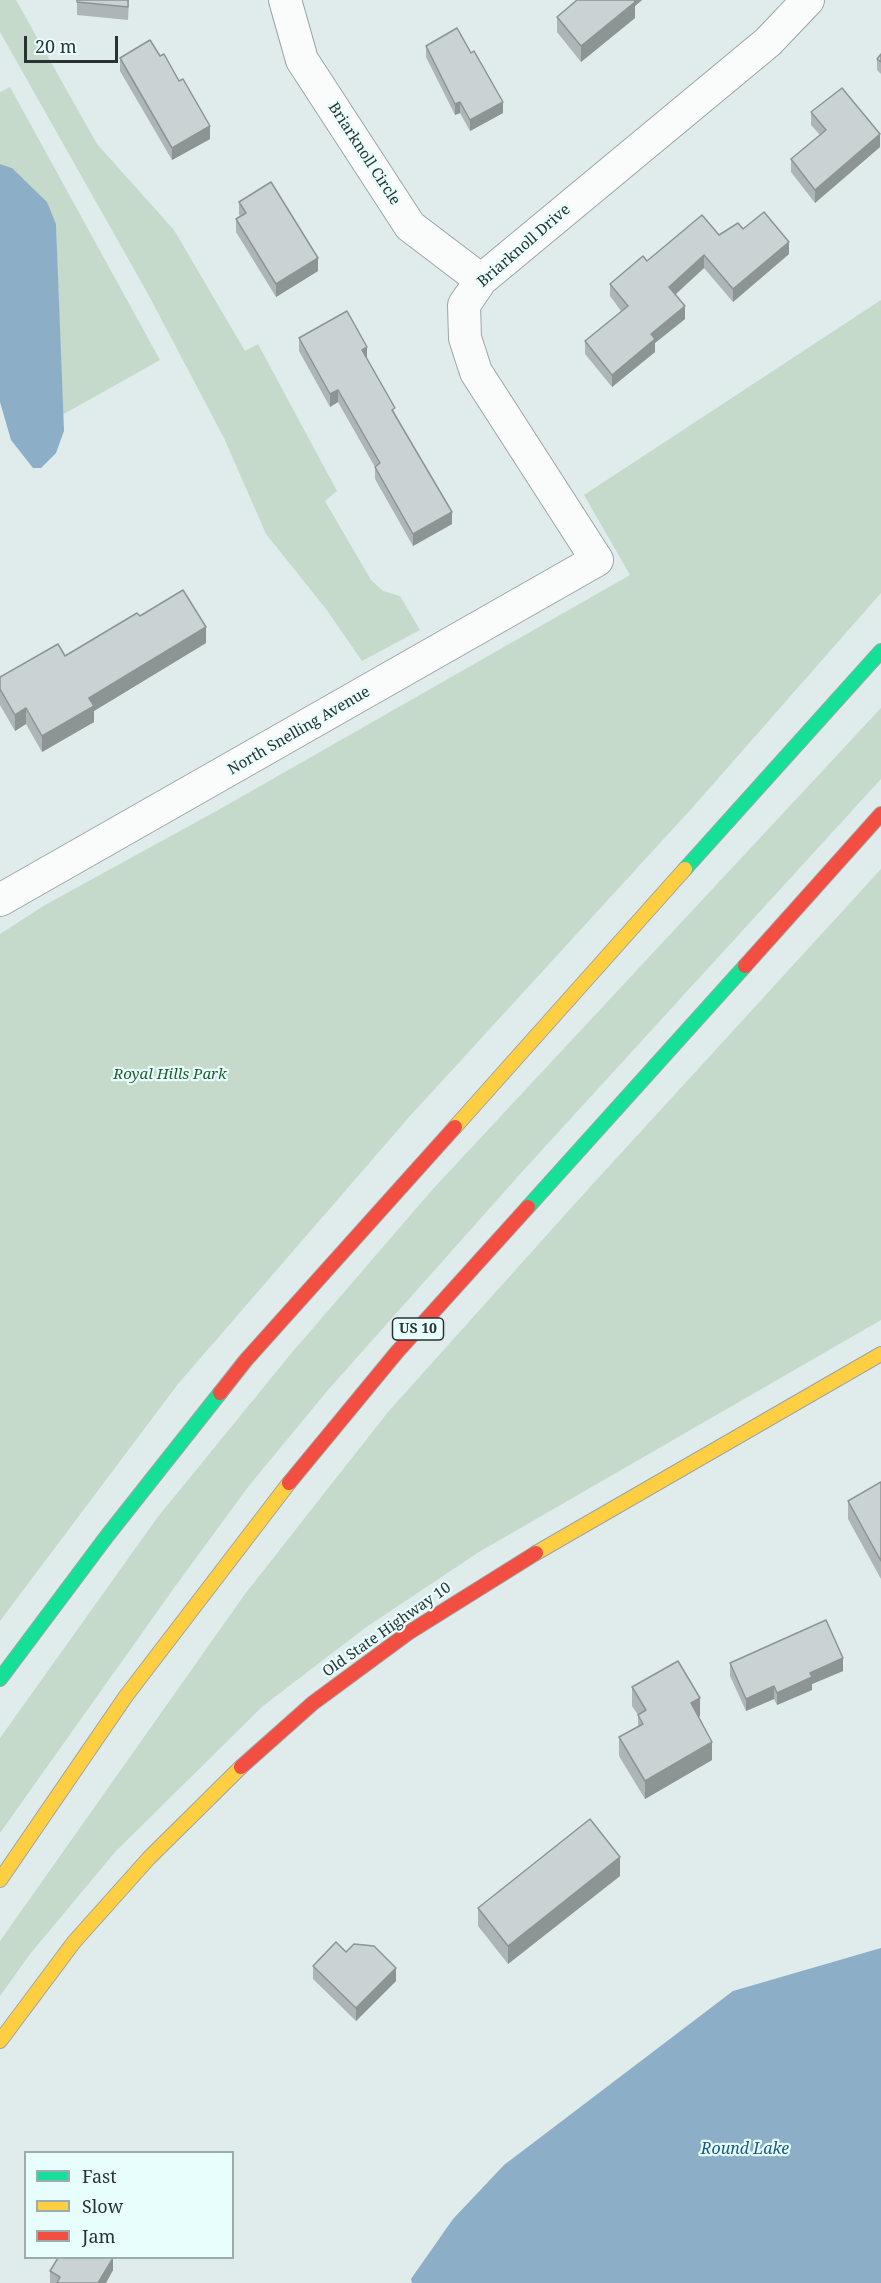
<!DOCTYPE html>
<html>
<head>
<meta charset="utf-8">
<style>
	body { margin:0 }
	#map { position:relative; width:881px; height:2283px; overflow:hidden; background:#e0ebeb; font-family:"Noto Serif",serif }
	canvas { display:block }
	.legend { position:absolute; left:24px; top:2151px; width:210px; height:108px; box-sizing:border-box; background:#e8fefd; border:2px solid #9cacac; margin:0; padding:8px 10px; list-style:none; font-size:18px; color:#2a3232 }
	.legend li { display:flex; align-items:center; gap:12px; height:30px }
	.legend b { width:30px; border:2px solid #9cacac }
	.scale { position:absolute; left:24px; top:36px; width:94px; height:27px; box-sizing:border-box; border:3px solid #2a3232; border-top:0; padding-left:8px; font-size:18px; line-height:21px; white-space:nowrap; color:#2a3232; -webkit-text-stroke:4px #e8fefd; paint-order:stroke }
</style>
</head>
<body>
<div id="map">
<canvas width="881" height="2283"></canvas>
<ul class="legend">
<li><b style="height:8px;background:#16e098"></b>Fast</li>
<li><b style="height:8px;background:#ffcf43"></b>Slow</li>
<li><b style="height:8px;background:#f24e42"></b>Jam</li>
</ul>
<div class="scale">20 m</div>
</div>
<script>
const g = document.querySelector('canvas').getContext('2d');
g.lineJoin = 'round';
function fill(path, color) {
  g.fillStyle = color;
  g.fill(path, 'evenodd');
}
function toPath(rows) {
  const path = new Path2D();
  for (const r of rows) {
    path.moveTo(r[0], r[1]);
    for (let i = 2; i < r.length; i += 2) path.lineTo(r[i], r[i + 1]);
  }
  return path;
}
function trace(path, color, width, dash) {
  g.strokeStyle = color;
  g.lineWidth = width;
  g.lineCap = dash ? 'butt' : 'round';
  g.setLineDash(dash || []);
  g.stroke(path);
}
function write(font, color, halo, rows, align = 'center') {
  g.font = font + ' "Noto Serif",serif';
  g.lineWidth = 4.5;
  g.setLineDash([]);
  g.textBaseline = 'middle';
  g.strokeStyle = halo;
  g.fillStyle = color;
  for (const [text, x, y, turn = 0] of rows) {
    g.save();
    g.translate(x, y);
    g.rotate((+turn || 0) * Math.PI / 180);
    g.textAlign = isNaN(turn) ? turn : align;
    if (halo) g.strokeText(text, 0, 0);
    g.fillText(text, 0, 0);
    g.restore();
  }
}
const green = toPath([
	[0,0,16,0,97,144,174,230,245,351,258,344,337,491,325,501,371,580,383,591,400,596,420,630,362,661,326,609,266,534,224,438,148,294,0,32],
	[10,87,160,360,62,415,56,224,12,168,0,164,0,92],
	[881,300,881,593,693,807,410,1116,178,1384,0,1621,0,934,45,905,220,809,630,575,584,495],
	[881,708,881,779,521,1173,328,1390,248,1487,174,1588,0,1833,0,1738,157,1518,289,1356,432,1190],
	[881,869,881,1320,479,1552,365,1628,263,1706,116,1851,30,1954,0,1996,0,1941,245,1594,388,1412,580,1198]
]);
const water = toPath([
	[0,164,12,168,47,202,56,224,64,431,56,453,41,468,33,468,11,440,0,402],
	[881,1948,881,2283,412,2283,411,2279,453,2219,504,2165,733,1991]
]);
const street = toPath([
	[285,0,302,60,410,226,481,280],
	[0,900,597,560,476,372,465,338,464,305,481,280,768,42,808,0]
]);
const fast = toPath([
	[685,869,881,651],
	[528,1207,745,966],
	[0,1679,107,1536,220,1393]
]);
const slow = toPath([
	[455,1127,685,869],
	[536,1553,881,1354],
	[0,1880,126,1696,289,1483],
	[0,2041,74,1942,149,1858,241,1767]
]);
const jam = toPath([
	[745,966,881,814],
	[220,1393,246,1360,455,1127],
	[289,1483,397,1352,528,1207],
	[241,1767,313,1703,408,1633,536,1553]
]);
const wall = toPath([
	[77,0,129,0,128,20,77,15],
	[577,0,642,0,635,6,635,18,581,62,557,32,557,17],
	[426,46,503,113,470,131,460,113,455,115,426,57],
	[881,54,881,74,877,70,877,59],
	[160,56,179,81,210,139,172,160,120,71,120,58],
	[811,112,880,147,815,203,791,172,791,159,820,135,811,125],
	[239,202,318,271,276,297,236,232,236,219,240,216,239,215],
	[743,229,789,254,733,302,704,268,675,295,685,319,655,343,655,352,612,387,585,354,585,341,621,311,610,296,610,284,647,261,719,235],
	[299,338,367,359,452,524,413,546,375,479,375,467,338,402,330,407,299,351],
	[140,616,206,643,94,711,94,722,42,752,26,724,15,731,0,705,0,677,65,656],
	[881,1482,881,1579,848,1519,848,1501],
	[730,1663,843,1671,812,1684,812,1690,777,1705,774,1699,746,1711,730,1676],
	[632,1687,700,1716,699,1717,712,1760,645,1799,619,1756,619,1737,638,1727,638,1715,632,1706],
	[620,1876,508,1964,478,1926,478,1908],
	[346,1952,396,1981,356,2021,313,1979,313,1966],
	[113,2270,106,2283,50,2283,50,2271]
]);
const shadedWall = toPath([
	[629,0,642,0,635,6,635,18,581,62,581,46],
	[460,102,460,113,455,115,455,104],
	[503,102,503,113,470,131,470,120],
	[210,126,210,139,172,160,172,148],
	[880,134,880,147,815,203,815,190],
	[789,242,789,254,733,302,733,289],
	[704,255,704,268,669,300,669,287],
	[318,258,318,271,276,297,276,284],
	[685,306,685,319,655,343,655,352,612,387,612,375,651,334],
	[367,347,367,359,362,350],
	[338,390,338,402,330,407,330,394],
	[452,512,452,524,413,546,413,534],
	[206,627,206,643,94,711,94,722,42,752,42,736,89,698],
	[26,708,26,724,15,731,15,715],
	[843,1658,843,1671,812,1684,812,1690,777,1705,777,1693,810,1673],
	[774,1686,774,1699,746,1711,746,1699],
	[700,1698,700,1716,691,1722,691,1703],
	[712,1742,712,1760,645,1799,645,1781],
	[620,1857,620,1876,508,1964,508,1946],
	[396,1968,396,1981,356,2021,356,2008],
	[113,2258,113,2270,106,2283,98,2283]
]);
const building = toPath([
	[77,0,128,0,128,7,77,2,77,0],
	[577,0,634,0,635,2,581,46,557,17,577,0],
	[457,28,471,53,474,51,503,102,470,120,460,102,455,104,426,46,457,28],
	[150,40,160,56,164,54,179,81,183,79,210,126,172,148,120,58,150,40],
	[881,54,881,62,877,59,881,54],
	[842,88,880,134,815,190,791,159,826,130,811,112,842,88],
	[271,182,318,258,276,284,236,219,246,213,239,202,271,182],
	[764,212,789,242,733,289,704,255,669,287,685,306,651,334,655,339,612,375,585,341,628,306,610,284,643,256,647,261,702,215,719,235,738,223,743,229,764,212],
	[347,311,367,347,362,350,395,408,392,410,452,512,413,534,375,467,380,463,338,390,330,394,299,338,347,311],
	[183,590,206,627,89,698,94,706,42,736,26,708,15,715,0,689,0,677,58,644,65,656,137,613,140,616,183,590],
	[881,1482,881,1561,848,1501,881,1482],
	[826,1620,843,1658,810,1673,812,1677,777,1693,774,1686,746,1699,730,1663,826,1620],
	[678,1661,700,1698,691,1703,712,1742,645,1781,619,1737,643,1724,638,1715,646,1710,632,1687,678,1661],
	[590,1819,620,1857,508,1946,478,1908,590,1819],
	[336,1942,346,1952,354,1944,374,1946,396,1968,356,2008,313,1966,336,1942],
	[58,2258,113,2258,98,2283,57,2283,60,2277,50,2271,58,2258]
]);
const shields = [
	[418,1329,51]
];
const shieldNames = [
	["US 10",418,1329]
];
const streetNames = [
	["Briarknoll Circle",364,154,57],
	["Briarknoll Drive",524,246,-41],
	["North Snelling Avenue",299,731,-30],
	["Old State Highway 10",387,1630,-35]
];
const parkNames = [
	["Royal Hills Park",170,1075]
];
const waterNames = [
	["Round Lake",745,2149]
];
fill(green, '#c6dacc');
fill(water, '#8daec7');
trace(street, '#9ca5a5', 34);
trace(fast, '#9ca5a5', 16);
trace(slow, '#9ca5a5', 16);
trace(jam, '#9ca5a5', 16);
trace(street, '#fafcfc', 32);
trace(fast, '#16e098', 14);
trace(slow, '#ffcf43', 14);
trace(jam, '#f24e42', 14);
fill(wall, '#aeb5b6');
fill(shadedWall, '#8d9494');
fill(building, '#cad3d4');
trace(building, '#8d9494', 1.5);
for (const [x, y, w] of shields) {
  const box = new Path2D();
  box.roundRect(x - w / 2, y - 11, w, 22, 4.5);
  g.fillStyle = '#e8fefd';
  g.fill(box);
  trace(box, '#2a3232', 1.5);
}
write('bold 14px', '#2a3232', null, shieldNames);
write('15px', '#2a3232', '#e8fefd', streetNames);
write('italic 15px', '#205d2c', '#e8fefd', parkNames);
write('italic 16px', '#155a88', '#e8fefd', waterNames);
</script>
</body>
</html>
